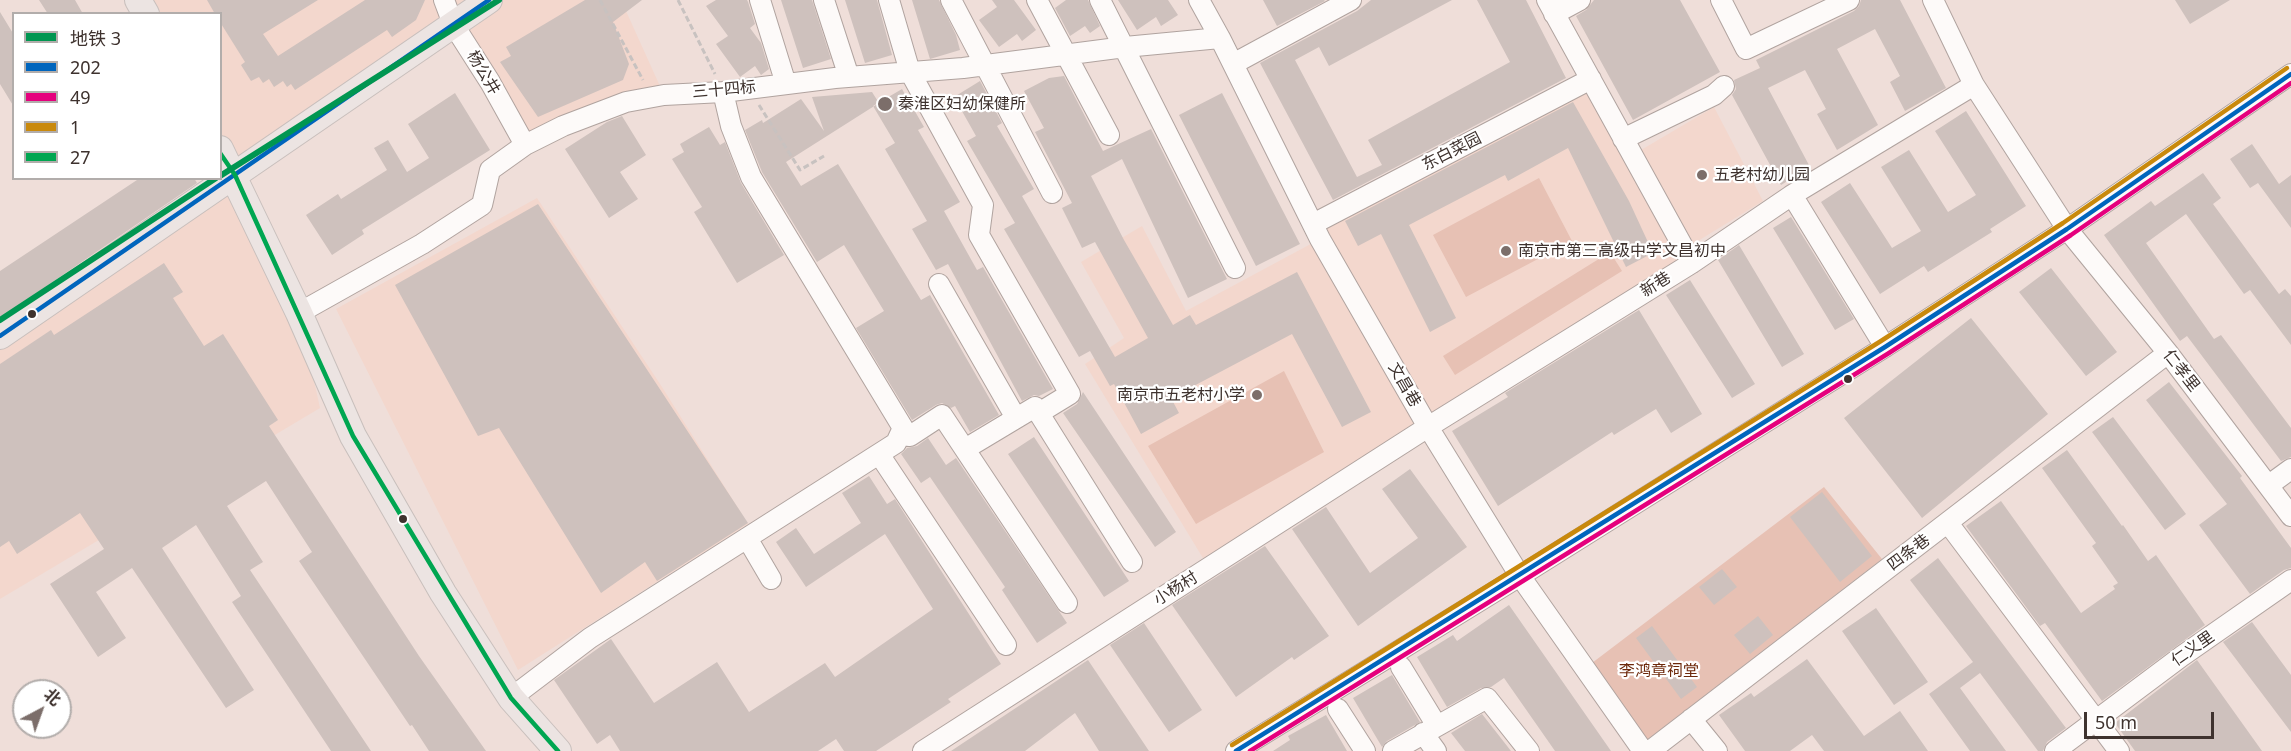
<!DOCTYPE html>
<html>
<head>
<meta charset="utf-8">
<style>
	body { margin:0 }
	#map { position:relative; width:2291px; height:751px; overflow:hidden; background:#efded9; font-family:"Noto Sans","Noto Sans SC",sans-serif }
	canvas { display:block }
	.legend { position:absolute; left:12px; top:12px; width:210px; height:168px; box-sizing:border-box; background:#fff; border:2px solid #b2adab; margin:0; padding:8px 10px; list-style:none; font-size:18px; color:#3e322e }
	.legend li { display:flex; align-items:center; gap:12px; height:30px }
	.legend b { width:30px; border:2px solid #b2adab }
	.north { position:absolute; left:12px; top:679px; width:60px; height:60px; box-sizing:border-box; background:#fff; border:2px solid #b2adab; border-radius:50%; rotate:41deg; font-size:16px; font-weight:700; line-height:24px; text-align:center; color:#3e322e }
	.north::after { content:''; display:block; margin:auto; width:21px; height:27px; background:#7c6e6a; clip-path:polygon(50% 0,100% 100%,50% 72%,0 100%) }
	.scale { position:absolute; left:2084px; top:712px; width:130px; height:27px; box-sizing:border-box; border:3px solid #3e322e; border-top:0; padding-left:8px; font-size:18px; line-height:21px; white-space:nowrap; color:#3e322e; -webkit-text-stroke:4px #fff; paint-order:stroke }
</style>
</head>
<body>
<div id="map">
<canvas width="2291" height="751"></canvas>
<ul class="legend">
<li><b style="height:8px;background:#009651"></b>地铁 3</li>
<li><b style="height:8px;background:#0065bd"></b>202</li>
<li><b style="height:8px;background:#e5007d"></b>49</li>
<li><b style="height:8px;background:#c9890c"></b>1</li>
<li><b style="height:8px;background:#00a651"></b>27</li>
</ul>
<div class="north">北</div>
<div class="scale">50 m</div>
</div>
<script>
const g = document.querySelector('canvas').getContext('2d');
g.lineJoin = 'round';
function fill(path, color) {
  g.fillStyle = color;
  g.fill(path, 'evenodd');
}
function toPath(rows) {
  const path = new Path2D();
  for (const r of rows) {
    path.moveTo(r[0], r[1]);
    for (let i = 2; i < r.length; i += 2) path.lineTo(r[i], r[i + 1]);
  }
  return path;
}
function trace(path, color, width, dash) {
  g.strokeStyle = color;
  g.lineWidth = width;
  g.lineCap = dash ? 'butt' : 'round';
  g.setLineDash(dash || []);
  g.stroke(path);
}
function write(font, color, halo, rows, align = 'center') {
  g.font = font + ' "Noto Sans","Noto Sans SC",sans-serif';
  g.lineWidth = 4.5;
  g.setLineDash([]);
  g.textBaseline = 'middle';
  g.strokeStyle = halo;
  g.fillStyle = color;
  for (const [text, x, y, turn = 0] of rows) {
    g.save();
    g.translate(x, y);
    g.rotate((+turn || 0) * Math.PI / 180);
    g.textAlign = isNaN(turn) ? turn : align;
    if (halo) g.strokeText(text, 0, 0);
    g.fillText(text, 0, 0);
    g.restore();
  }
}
const built = toPath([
	[138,0,621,0,664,95,525,145,453,24,235,175,299,313,320,408,0,599,0,336,234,175,221,149,220,14,146,13],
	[1591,79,1692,263,1209,568,1085,364,1124,338,1081,262,1142,226,1186,311,1320,239,1313,224],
	[1714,107,1763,201,1693,244,1641,150],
	[537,198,662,387,748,524,518,670,336,309]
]);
const green = toPath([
	[1539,178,1572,241,1466,297,1433,235],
	[1610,252,1622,271,1455,375,1443,356],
	[1284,371,1324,452,1196,524,1148,446],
	[1824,487,1882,559,1647,740,1592,663]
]);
const building = toPath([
	[39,0,75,0,83,14,48,14],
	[207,0,318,0,263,34,278,56,365,0,425,0,416,20,392,37,387,30,295,90,291,84,287,87,283,81,274,87,269,79,263,83,259,77,251,81,241,65,245,62,220,22,220,14,215,14],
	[585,0,642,0,613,22,629,64,623,80,538,117,500,62,511,56,506,47],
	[716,0,747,0,748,2,755,24,750,28,761,43,769,69,761,75,755,66,740,77,716,44,728,36,706,6],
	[781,0,812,0,831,59,803,68],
	[845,0,877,0,892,55,865,63],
	[912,0,939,0,956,35,960,50,930,59],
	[992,0,1014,0,1036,30,1022,41,1017,34,999,47,979,20,997,7],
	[1066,0,1088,0,1100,26,1090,33,1085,26,1070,36,1055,8],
	[1118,0,1168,0,1178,15,1161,26,1156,17,1137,30],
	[1263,0,1324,0,1325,1,1277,26],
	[1371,0,1452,0,1329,66,1319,47,1295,60,1357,177,1382,165,1368,140,1510,62,1477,0,1526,0,1566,78,1333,200,1260,63,1357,11],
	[1594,0,1680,0,1720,72,1633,120,1576,16,1586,10],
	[1861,0,1900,0,1946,88,1905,111,1890,82,1900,76,1875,29,1837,49,1878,125,1837,150,1817,114,1826,109,1805,70,1768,88,1810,167,1781,185,1732,95,1736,89,1734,80,1760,68,1756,60,1854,11,1859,6],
	[2175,0,2230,0,2190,24],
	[0,12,14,35,14,107,0,84],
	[1064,76,1103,151,1151,129,1227,279,1188,298,1122,159,1091,176,1124,240,1173,325,1190,315,1196,325,1297,272,1371,412,1342,427,1292,334,1171,398,1179,413,1141,434,1114,384,1110,386,1090,351,1079,357,1004,229,1015,223,967,141,976,136,954,97,980,81,1002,123,997,126,1034,189,1022,196,1115,357,1148,338,1095,242,1082,248,1062,208,1072,203,1035,132,1044,128,1024,91,1049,78],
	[902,89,924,127,918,130,960,202,944,211,977,270,983,267,1053,389,1039,396,1034,395,1022,401,948,264,936,270,912,229,927,221,885,149,895,143,873,106],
	[872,92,879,103,786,162,801,186,838,164,921,300,930,295,999,415,970,432,955,406,951,408,942,403,936,405,912,420,856,328,884,311,844,245,817,262,762,172,745,130,762,120,763,123,801,99,824,131,812,97],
	[455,93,490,150,362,230,364,234,332,255,306,215,338,194,341,199,387,170,374,148,388,140,407,172,429,158,408,124],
	[1222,93,1300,244,1256,266,1179,115],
	[1573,102,1629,201,1653,253,1626,267,1568,148,1508,181,1505,175,1409,225,1456,318,1430,332,1381,234,1358,246,1345,221],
	[1966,111,2026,206,1990,229,1992,232,1928,272,1924,266,1880,294,1821,202,1850,183,1892,248,1921,231,1881,167,1909,150,1948,212,1976,195,1935,131],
	[622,116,646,155,620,172,638,199,609,218,565,149,607,122],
	[709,127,720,145,725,142,741,183,784,255,737,283,694,212,702,207,672,159,684,152,680,144],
	[2252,144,2279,184,2291,175,2291,228,2258,183,2250,188,2230,159],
	[2203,173,2221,198,2213,204,2279,294,2285,289,2291,296,2291,345,2250,290,2244,294,2186,214,2146,243,2214,339,2221,335,2291,428,2291,457,2281,461,2187,336,2180,341,2104,235,2151,201,2155,206],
	[140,178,194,178,197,183,0,318,0,271],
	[538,204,748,523,657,581,645,562,601,593,499,428,478,436,395,285],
	[1791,217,1854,319,1835,330,1773,228],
	[1739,245,1804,354,1782,367,1718,260],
	[164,263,183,292,173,298,204,346,223,334,278,420,269,426,419,656,486,751,429,751,412,725,410,726,299,561,312,552,266,481,227,506,263,562,250,570,371,751,331,751,232,602,241,596,196,525,162,548,254,690,226,708,132,568,96,592,126,638,98,657,50,584,104,549,80,513,17,554,9,541,0,547,0,364,51,330,54,335],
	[2051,268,2117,352,2086,376,2019,292],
	[1690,280,1755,384,1732,398,1666,295],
	[1639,310,1702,414,1671,433,1656,409,1614,435,1612,432,1498,506,1452,431,1508,397,1505,393],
	[1971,318,2048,414,1922,518,1844,418],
	[2169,382,2242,476,2240,478,2291,548,2291,568,2284,570,2250,594,2199,525,2227,504,2146,400],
	[1083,392,1176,532,1155,547,1063,413,1077,404],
	[2113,417,2186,514,2165,530,2092,432],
	[1034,437,1129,581,1104,597,1008,454],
	[928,438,946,465,956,458,1067,623,1037,643,1002,590,1005,587,930,477,921,483,901,454,907,448,917,446],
	[2067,450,2122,526,2123,525,2148,561,2156,555,2205,625,2102,701,2045,623,2040,626,1966,526,2001,501,2081,613,2115,589,2113,586,2118,583,2092,546,2096,543,2042,468],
	[1410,469,1467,547,1358,626,1292,529,1326,507,1370,573,1418,538,1382,489],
	[869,476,887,504,895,499,1001,664,948,699,951,702,876,751,844,751,836,739,818,751,620,751,610,735,597,744,554,680,611,639,654,703,717,662,749,712,825,663,835,677,933,609,885,534,806,587,776,542,796,528,814,554,861,523,842,493],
	[1822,492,1872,556,1840,582,1790,517],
	[1265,546,1329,636,1294,660,1292,657,1236,697,1172,605],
	[1938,558,2066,728,2047,742,2043,751,2038,751,1980,673,1960,688,2006,751,1970,751,1929,694,1973,662,1910,580],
	[1722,569,1737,587,1714,605,1699,587],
	[1509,605,1611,751,1555,751,1504,678,1491,687,1481,688,1447,707,1417,657,1453,635,1457,641],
	[1876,608,1928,682,1894,705,1842,631],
	[1758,616,1773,635,1750,654,1734,635],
	[2252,622,2291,675,2291,732,2223,642],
	[1144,623,1202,710,1169,732,1110,645],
	[1652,626,1697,687,1681,699,1636,638],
	[1807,659,1864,736,1900,711,1928,751,1824,751,1812,735,1790,751,1745,751,1719,715,1751,693,1754,697],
	[1088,660,1149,751,1099,751,1075,713,1025,751,951,751],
	[2197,660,2262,751,2135,751,2115,723],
	[1392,675,1420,722,1387,741,1382,747,1353,698],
	[1482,714,1511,751,1465,751,1451,733],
	[1326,715,1347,751,1273,751,1290,740,1288,736]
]);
const path = toPath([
	[600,0,643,80],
	[678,0,715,74],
	[759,105,800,170,824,156]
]);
const minor = toPath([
	[444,0,453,24,490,82,525,145],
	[760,0,786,84],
	[824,0,849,77],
	[889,0,910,72,983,205,979,235,1070,394,1039,413],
	[951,0,1052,193],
	[1037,0,1109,135],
	[1100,0,1235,268],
	[1199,0,1220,38,1320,239,1428,427,1520,576,1643,751],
	[1547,0,1692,263],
	[1721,0,1746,49,1849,0],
	[1933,0,1974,85,2067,229,2168,353,2291,516],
	[1554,14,1580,0],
	[1233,64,1351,0],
	[1623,139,1714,95,1724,86],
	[1792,195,1885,347],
	[1313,224,1591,79],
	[939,284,1016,418],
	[299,313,422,244,482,205,490,170,525,145,563,126,626,102,664,95,723,92,835,78,963,68,1125,47,1220,38],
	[900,435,910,436,942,415,1067,603],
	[965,449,1035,407,1132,562],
	[879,454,1006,645],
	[2269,485,2291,469],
	[1948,523,2119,751],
	[747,538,771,579],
	[1401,667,1437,726],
	[511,698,590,638,896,443,903,428,751,177,731,126,723,92],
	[1338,709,1365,751],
	[1691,719,1717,751],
	[1423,733,1436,751],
	[923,751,1428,427,1692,263,1792,195,1974,85],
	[1236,751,1520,576,1885,347,2067,229,2291,74],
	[1393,751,1487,698,1529,751],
	[1650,751,2168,353],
	[2055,751,2182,656,2291,580]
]);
const major = toPath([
	[138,0,146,14],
	[220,149,299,313,353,436,443,593,511,698,558,751],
	[0,336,489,0]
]);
const bus1 = toPath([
	[0,336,489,0],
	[1236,751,1885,347,2067,229,2291,74]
]);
const bus2 = toPath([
	[1250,751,1889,353,2071,235,2291,83]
]);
const bus3 = toPath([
	[1232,745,1881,341,2063,223,2287,68]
]);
const bus4 = toPath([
	[220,153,235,175,353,436,511,698,558,751]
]);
const metro1 = toPath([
	[220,176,499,0],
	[0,320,216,178]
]);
const markers = [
	[885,104,8,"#7c6e6a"],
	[1702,175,6,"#7c6e6a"],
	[1506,251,6,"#7c6e6a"],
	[32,314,5,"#3e322e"],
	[1848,379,5,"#3e322e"],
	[1257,395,6,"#7c6e6a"],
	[403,519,5,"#3e322e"]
];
const streetNames = [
	["杨公井",483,73,59],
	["三十四标",724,90,-5],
	["东白菜园",1452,152,-27],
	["新巷",1656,285,-32],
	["仁孝里",2181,371,52],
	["文昌巷",1404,385,60],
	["四条巷",1909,553,-37],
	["小杨村",1176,589,-32],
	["仁义里",2193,649,-35]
];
const poiNames = [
	["秦淮区妇幼保健所",898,104],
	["五老村幼儿园",1714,175],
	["南京市第三高级中学文昌初中",1518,251],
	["南京市五老村小学",1245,395,"right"]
];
const parkNames = [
	["李鸿章祠堂",1659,671]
];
fill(built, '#f3d7cd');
fill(green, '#e7c1b4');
fill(building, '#cec1bd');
trace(minor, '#b0a39f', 22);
trace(major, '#c8bfbc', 28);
trace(path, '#c8c2c0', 3, [6, 3]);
trace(minor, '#fdfaf9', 20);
trace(major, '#ece4e2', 26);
trace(bus1, '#0065bd', 4.5);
trace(bus2, '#e5007d', 4.5);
trace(bus3, '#c9890c', 4.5);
trace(bus4, '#00a651', 4.5);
trace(metro1, '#009651', 6);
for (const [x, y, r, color] of markers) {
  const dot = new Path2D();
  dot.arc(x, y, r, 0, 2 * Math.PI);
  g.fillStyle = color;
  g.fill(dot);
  trace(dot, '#fff', 2);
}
write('16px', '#3e322e', '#fff', streetNames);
write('16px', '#3e322e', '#fff', poiNames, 'left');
write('16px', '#6d290b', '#fff', parkNames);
</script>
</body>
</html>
